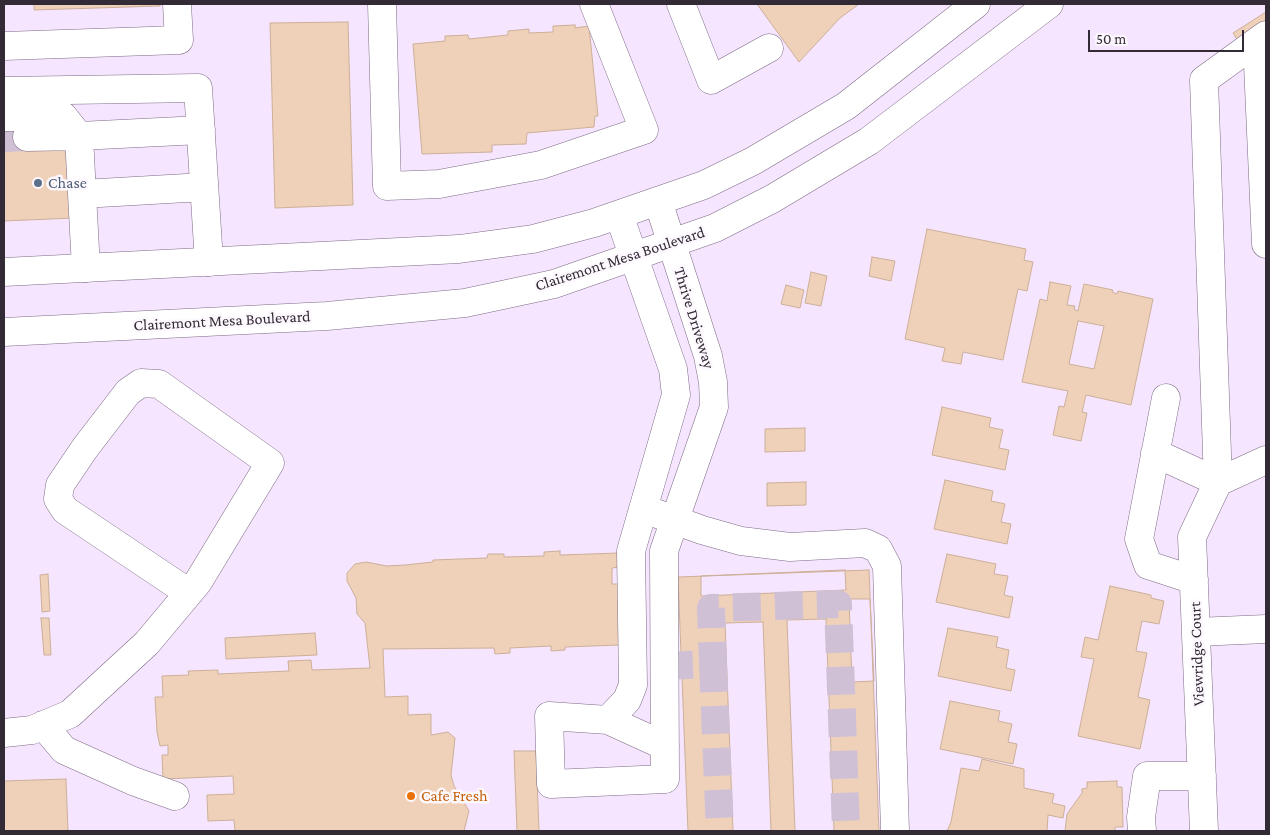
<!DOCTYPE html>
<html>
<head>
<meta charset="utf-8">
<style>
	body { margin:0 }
	#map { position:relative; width:1270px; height:835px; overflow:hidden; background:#f6e5fe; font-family:"Crimson Pro",serif }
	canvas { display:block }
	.frame { position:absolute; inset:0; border:5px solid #322a35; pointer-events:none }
	.scale { position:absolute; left:1088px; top:30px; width:156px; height:22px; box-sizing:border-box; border:2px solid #322a35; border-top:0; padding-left:6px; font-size:15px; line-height:18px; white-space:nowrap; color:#322a35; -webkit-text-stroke:4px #fcf8fe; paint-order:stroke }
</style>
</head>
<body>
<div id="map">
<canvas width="1270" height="835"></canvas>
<div class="frame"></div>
<div class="scale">50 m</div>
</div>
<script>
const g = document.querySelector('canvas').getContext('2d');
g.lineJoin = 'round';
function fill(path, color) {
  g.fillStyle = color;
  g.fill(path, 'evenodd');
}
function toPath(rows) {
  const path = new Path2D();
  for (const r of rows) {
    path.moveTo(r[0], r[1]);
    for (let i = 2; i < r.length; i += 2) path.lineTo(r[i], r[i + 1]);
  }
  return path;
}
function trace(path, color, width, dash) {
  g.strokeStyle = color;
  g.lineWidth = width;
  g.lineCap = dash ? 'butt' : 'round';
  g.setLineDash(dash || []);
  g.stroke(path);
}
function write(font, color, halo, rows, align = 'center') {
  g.font = font + ' "Crimson Pro",serif';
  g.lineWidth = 5;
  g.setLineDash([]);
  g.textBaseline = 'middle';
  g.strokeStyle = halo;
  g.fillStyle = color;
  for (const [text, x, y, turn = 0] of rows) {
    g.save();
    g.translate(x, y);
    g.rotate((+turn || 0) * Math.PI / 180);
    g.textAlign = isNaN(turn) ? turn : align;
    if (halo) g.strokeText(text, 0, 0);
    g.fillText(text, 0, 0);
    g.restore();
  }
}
const building = toPath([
	[34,4,160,4,160,6,34,10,34,4],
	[757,4,859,4,840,18,799,62,757,4],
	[1266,12,1266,31,1240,44,1233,33,1266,12],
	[348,22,353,205,275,208,270,23,348,22],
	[575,25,575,28,589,26,598,116,595,116,594,127,527,133,526,144,492,145,492,152,422,154,413,44,445,41,445,36,468,35,469,39,508,35,508,31,529,29,529,33,553,32,553,26,575,25],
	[4,123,71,147,74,218,4,221,4,123],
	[927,229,1026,249,1024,260,1033,262,1027,291,1018,289,1003,360,963,352,961,364,942,361,945,348,905,339,927,229],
	[872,257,895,261,891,281,869,276,872,257],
	[811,272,827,276,821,306,805,303,811,272],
	[1050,282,1071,286,1067,305,1075,306,1074,309,1078,311,1084,284,1113,290,1112,292,1117,294,1118,291,1153,299,1131,405,1086,395,1082,412,1087,413,1081,441,1053,435,1059,406,1064,407,1068,391,1022,382,1040,299,1047,301,1050,282],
	[1078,321,1104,326,1094,369,1069,364,1078,321],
	[786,285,804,290,800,308,781,304,786,285],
	[942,407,991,418,989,427,1003,430,999,448,1009,450,1005,470,932,455,942,407],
	[805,428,805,451,765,452,765,429,805,428],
	[945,480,993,491,991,501,1005,504,1001,522,1011,524,1007,544,934,529,945,480],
	[806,482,806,505,767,506,767,483,806,482],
	[560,551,560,555,619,553,619,567,612,568,612,584,621,584,619,645,565,647,565,650,551,651,551,646,510,648,510,653,495,654,494,648,383,649,385,697,408,696,408,715,431,714,431,735,448,732,455,738,451,775,454,786,469,811,464,831,235,831,234,820,208,821,207,795,234,794,233,776,163,779,162,755,168,755,168,745,160,746,157,732,155,697,163,697,162,676,189,675,188,671,218,670,218,674,289,671,288,661,311,660,312,670,370,668,365,623,357,614,356,598,347,581,347,573,355,564,366,562,387,566,405,565,433,562,433,560,487,558,488,554,504,554,504,557,544,556,544,552,560,551],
	[947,554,996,564,994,574,1008,576,1004,595,1013,597,1009,618,936,602,947,554],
	[845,570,846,590,701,596,701,576,845,570],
	[869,570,879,831,688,831,678,577,869,570],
	[48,574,50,611,42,612,40,575,48,574],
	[1110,586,1151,595,1151,598,1164,601,1159,624,1142,621,1136,651,1147,653,1138,697,1150,700,1140,749,1078,736,1094,659,1081,657,1085,637,1098,640,1110,586],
	[849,599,870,599,874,681,852,682,849,599],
	[41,618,49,618,51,655,44,655,41,618],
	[826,619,834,831,795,831,787,620,826,619],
	[763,622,771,831,733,831,725,623,763,622],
	[948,628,998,637,996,647,1009,650,1006,668,1015,670,1011,691,938,676,948,628],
	[315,633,317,655,226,659,225,638,315,633],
	[950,701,1000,711,998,721,1012,724,1008,742,1017,744,1013,764,940,749,950,701],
	[514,751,536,751,539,831,517,831,514,751],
	[982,759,1024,769,1024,788,1054,794,1052,803,1065,806,1063,818,1048,815,1047,831,947,831,951,822,961,768,979,771,982,759],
	[66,779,68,831,4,831,4,781,66,779],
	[1117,781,1117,787,1122,787,1123,827,1115,827,1115,831,1065,831,1067,814,1082,793,1082,789,1087,788,1087,782,1117,781]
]);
const minorTunnel = toPath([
	[4,138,27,137],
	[713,664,720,831],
	[665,666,713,664,711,608,838,604,846,831]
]);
const minor = toPath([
	[382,4,387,186,439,184,541,165,644,130,594,4],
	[681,4,711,80,769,48],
	[1257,42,1266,244],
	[4,46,179,40,177,4],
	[4,91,198,88,209,262],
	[4,117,63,116,79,136],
	[201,130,79,136,82,194,204,187],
	[27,137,79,136],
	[82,194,86,268],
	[619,215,673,369,676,395,631,551,633,685,627,700,608,720,549,716,551,784,665,779,664,551,714,407,713,382,708,356,658,201],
	[1166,398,1139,539,1148,565,1194,580],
	[1155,453,1218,482,1266,460],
	[655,513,702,530,741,541,790,547,865,543,878,549,887,566,895,831],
	[1196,632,1266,629],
	[608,720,665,746],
	[43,725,64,750,133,781,175,796],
	[4,733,32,730,70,714,147,643,198,582,270,463,159,384,141,383,128,392,85,448,60,485,58,499,65,510,189,593],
	[1142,831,1141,817,1147,776,1202,776],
	[1204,831,1192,537,1218,482,1204,80,1266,35]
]);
const major = toPath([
	[4,272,459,249,533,239,594,223,704,185,753,161,846,106,976,4],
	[4,332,327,316,465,303,554,284,715,228,772,199,869,141,1049,4]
]);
const markers = [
	[38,183,5,"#5c6f8a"],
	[411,796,5,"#e8710a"]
];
const serviceNames = [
	["Chase",48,183]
];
const streetNames = [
	["Clairemont Mesa Boulevard",620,259,-18],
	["Thrive Driveway",694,318,73],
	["Clairemont Mesa Boulevard",222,321,-3],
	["Viewridge Court",1197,654,-92]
];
const foodNames = [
	["Cafe Fresh",421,796]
];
fill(building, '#efd1ba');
trace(building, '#ccaf99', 1);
trace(minorTunnel, '#cfc0d6', 28, [28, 14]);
trace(minor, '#7d6b86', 29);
trace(major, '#7d6b86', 29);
trace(minor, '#fff', 28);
trace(major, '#fff', 28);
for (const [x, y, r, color] of markers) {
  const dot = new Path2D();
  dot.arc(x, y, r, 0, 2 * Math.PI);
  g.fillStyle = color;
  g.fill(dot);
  trace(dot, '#fcf8fe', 2);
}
write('16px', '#4e5e75', '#fcf8fe', serviceNames, 'left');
write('16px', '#322a35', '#fcf8fe', streetNames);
write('16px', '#c56008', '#fcf8fe', foodNames, 'left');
</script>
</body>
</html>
